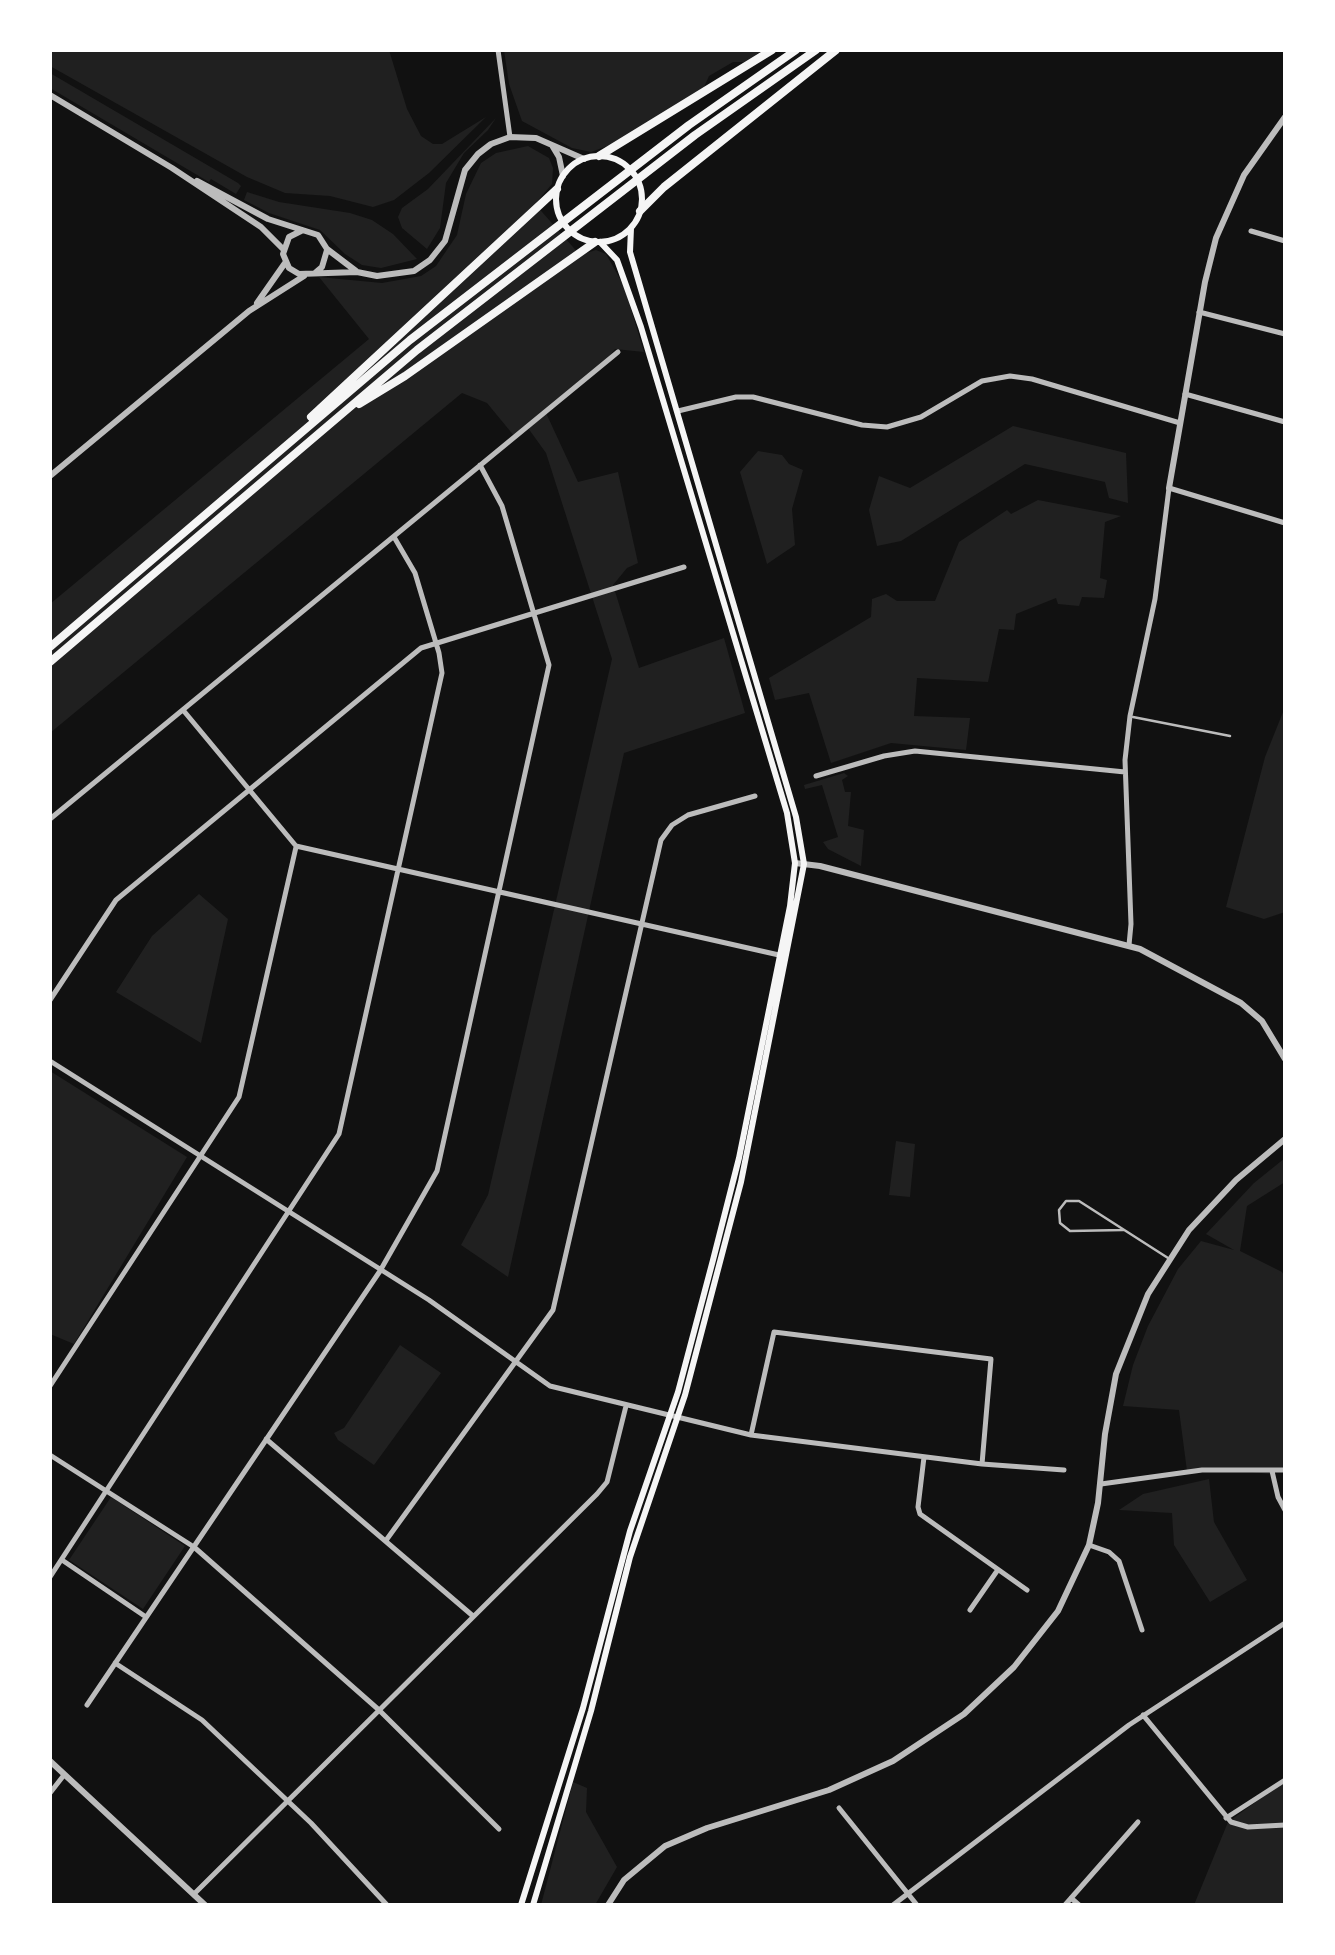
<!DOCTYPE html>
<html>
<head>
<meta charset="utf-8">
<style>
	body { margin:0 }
	#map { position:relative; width:1335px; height:1955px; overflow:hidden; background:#111; font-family:Rubik,sans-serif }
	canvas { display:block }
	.frame { position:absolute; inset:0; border:52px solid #fff; pointer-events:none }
</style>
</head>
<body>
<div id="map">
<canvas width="1335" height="1955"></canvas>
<div class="frame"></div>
</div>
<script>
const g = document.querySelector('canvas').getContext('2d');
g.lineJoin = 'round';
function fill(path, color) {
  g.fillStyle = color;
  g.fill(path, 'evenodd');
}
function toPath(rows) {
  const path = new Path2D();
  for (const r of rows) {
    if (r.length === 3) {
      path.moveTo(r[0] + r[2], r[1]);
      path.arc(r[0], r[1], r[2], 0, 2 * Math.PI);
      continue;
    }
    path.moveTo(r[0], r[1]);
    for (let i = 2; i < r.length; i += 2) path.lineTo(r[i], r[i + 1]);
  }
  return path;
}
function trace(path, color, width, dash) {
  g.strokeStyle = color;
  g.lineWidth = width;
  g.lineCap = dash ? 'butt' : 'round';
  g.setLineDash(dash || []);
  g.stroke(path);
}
const green = toPath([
	[50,50,389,50,407,109,421,136,433,144,442,144,486,117,429,173,394,200,373,207,330,196,285,193,247,177,50,66],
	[504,50,764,50,744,62,733,62,709,76,704,87,613,144,591,152,572,148,522,121,509,84],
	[50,73,238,183,241,186,236,194,211,179,209,182,50,88],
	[496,118,488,130,464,153,446,183,440,228,427,249,402,228,398,217,402,208,428,189],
	[528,146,549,158,553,168,552,184,535,204,580,255,596,250,606,254,624,286,644,352,615,349,604,364,546,413,578,482,618,472,638,563,627,568,613,585,639,668,724,638,745,713,624,753,508,1277,461,1245,488,1195,612,659,546,453,528,428,515,437,487,403,462,393,50,733,50,604,369,339,319,277,382,283,421,276,436,266,457,235,466,194,481,163,496,153],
	[247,192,279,202,350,213,372,220,393,234,417,259,381,268,362,265,345,254,320,230,269,213,244,200],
	[1013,426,1126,453,1128,503,1109,498,1105,482,1025,464,901,541,877,546,869,510,879,476,910,488],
	[758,451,782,455,789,464,803,470,792,509,795,545,767,564,740,472],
	[1038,500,1121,516,1105,522,1100,578,1107,580,1104,598,1082,597,1079,606,1058,604,1056,598,1016,614,1014,630,999,629,988,682,917,678,914,716,970,718,966,750,891,743,831,763,809,693,775,700,769,678,871,617,872,599,886,594,897,601,935,601,959,542,1007,510,1011,514],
	[1285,707,1285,912,1264,919,1226,907,1265,757],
	[844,773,848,776,842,780,845,792,851,792,848,826,864,830,861,866,828,849,823,842,838,837,822,785,805,789,804,785],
	[199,894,228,919,201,1043,116,992,152,936],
	[50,1071,187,1157,74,1344,50,1334],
	[896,1141,915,1144,910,1197,889,1195],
	[1285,1158,1285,1182,1247,1206,1240,1251,1282,1272,1285,1277,1285,1469,1270,1474,1216,1468,1187,1471,1179,1410,1123,1406,1133,1365,1148,1326,1178,1269,1201,1241,1234,1250,1206,1234,1254,1183],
	[400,1345,441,1373,374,1465,338,1440,334,1433,344,1428],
	[1209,1479,1214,1522,1247,1580,1210,1602,1174,1545,1172,1513,1119,1510,1143,1494],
	[111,1497,185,1546,143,1609,69,1560],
	[1285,1781,1285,1905,1194,1905,1228,1822],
	[573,1782,587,1788,586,1812,617,1867,595,1905,541,1905]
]);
const service = toPath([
	[1133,717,1230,736],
	[1123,1230,1070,1231,1060,1223,1059,1210,1066,1201,1079,1201,1168,1258]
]);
const minor = toPath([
	[498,50,510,137],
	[1251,231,1285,241],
	[1199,312,1285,334],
	[1185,394,1285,422],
	[678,411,736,397,753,397,862,425,887,427,921,417,982,381,1010,376,1032,379,1180,423],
	[183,710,296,846,779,955],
	[816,776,884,756,915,751,1125,772],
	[50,819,618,352],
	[1129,945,1131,924,1125,760,1130,716,1155,599,1169,488,1285,523],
	[50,1000,116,900,421,648,684,567],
	[50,1061,429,1300,550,1386,751,1435,982,1464,1064,1470],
	[50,1386,239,1097,296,847],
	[751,1435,774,1332,991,1359,982,1464],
	[266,1439,473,1616],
	[50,1455,194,1547,379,1710,499,1829],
	[924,1457,918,1507,920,1514,1027,1590],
	[1272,1471,1278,1497,1285,1510],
	[1101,1484,1202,1470,1285,1470],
	[387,1539,553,1310,661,840,672,825,688,815,755,796],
	[1089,1545,1109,1552,1119,1561,1142,1630],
	[62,1560,146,1617],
	[50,1577,339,1134,442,673,439,653,415,573,394,537],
	[970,1610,997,1571],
	[115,1663,202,1720,311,1823,387,1905],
	[87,1705,380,1271,437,1171,549,665,502,506,480,465],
	[1143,1715,1231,1822,1248,1827,1285,1825],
	[50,1793,64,1775],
	[839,1808,917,1905],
	[1226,1818,1285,1780],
	[194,1894,597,1494,607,1482,626,1406],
	[1071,1898,1079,1905],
	[893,1905,1129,1725,1285,1623],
	[1065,1905,1138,1822]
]);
const tertiary = toPath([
	[50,95,172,168,261,227,283,249],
	[553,147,559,157,563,176],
	[197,181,268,219,318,235,327,249,356,271],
	[301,231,289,237,283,254,289,268,299,274,357,272,377,276,414,271,430,260,445,241,465,170,478,154,491,144,510,137,536,138,584,159],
	[315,273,322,267,327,250],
	[257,303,285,263],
	[50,476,249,311,304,276],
	[1169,488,1205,282,1216,238,1244,175,1285,117],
	[795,863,820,866,1140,949,1241,1003,1262,1021,1285,1059],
	[50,1761,205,1905],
	[608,1905,624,1880,665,1846,707,1828,829,1790,893,1761,964,1714,1014,1667,1058,1611,1089,1545,1098,1503,1105,1434,1116,1374,1148,1294,1189,1230,1236,1180,1285,1139]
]);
const secondary = toPath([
	[599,199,43],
	[521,1905,583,1708,630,1531,678,1392,713,1260,739,1158,790,906,795,863,787,813,641,327,617,260,600,242],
	[533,1905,591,1711,630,1557,685,1395,741,1182,804,864,796,817,630,252,631,228]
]);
const trunk = toPath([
	[599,156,772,50],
	[640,211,664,187,836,50],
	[359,404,405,376,595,242],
	[311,417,557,189],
	[50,647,410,340,689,125,796,50],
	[50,662,417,350,695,135,816,50]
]);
fill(green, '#202020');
trace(service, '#bcbcbc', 2.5);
trace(minor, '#bcbcbc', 5);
trace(tertiary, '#bcbcbc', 6);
trace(secondary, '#f5f5f5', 6);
trace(trunk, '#f5f5f5', 8);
</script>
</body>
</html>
